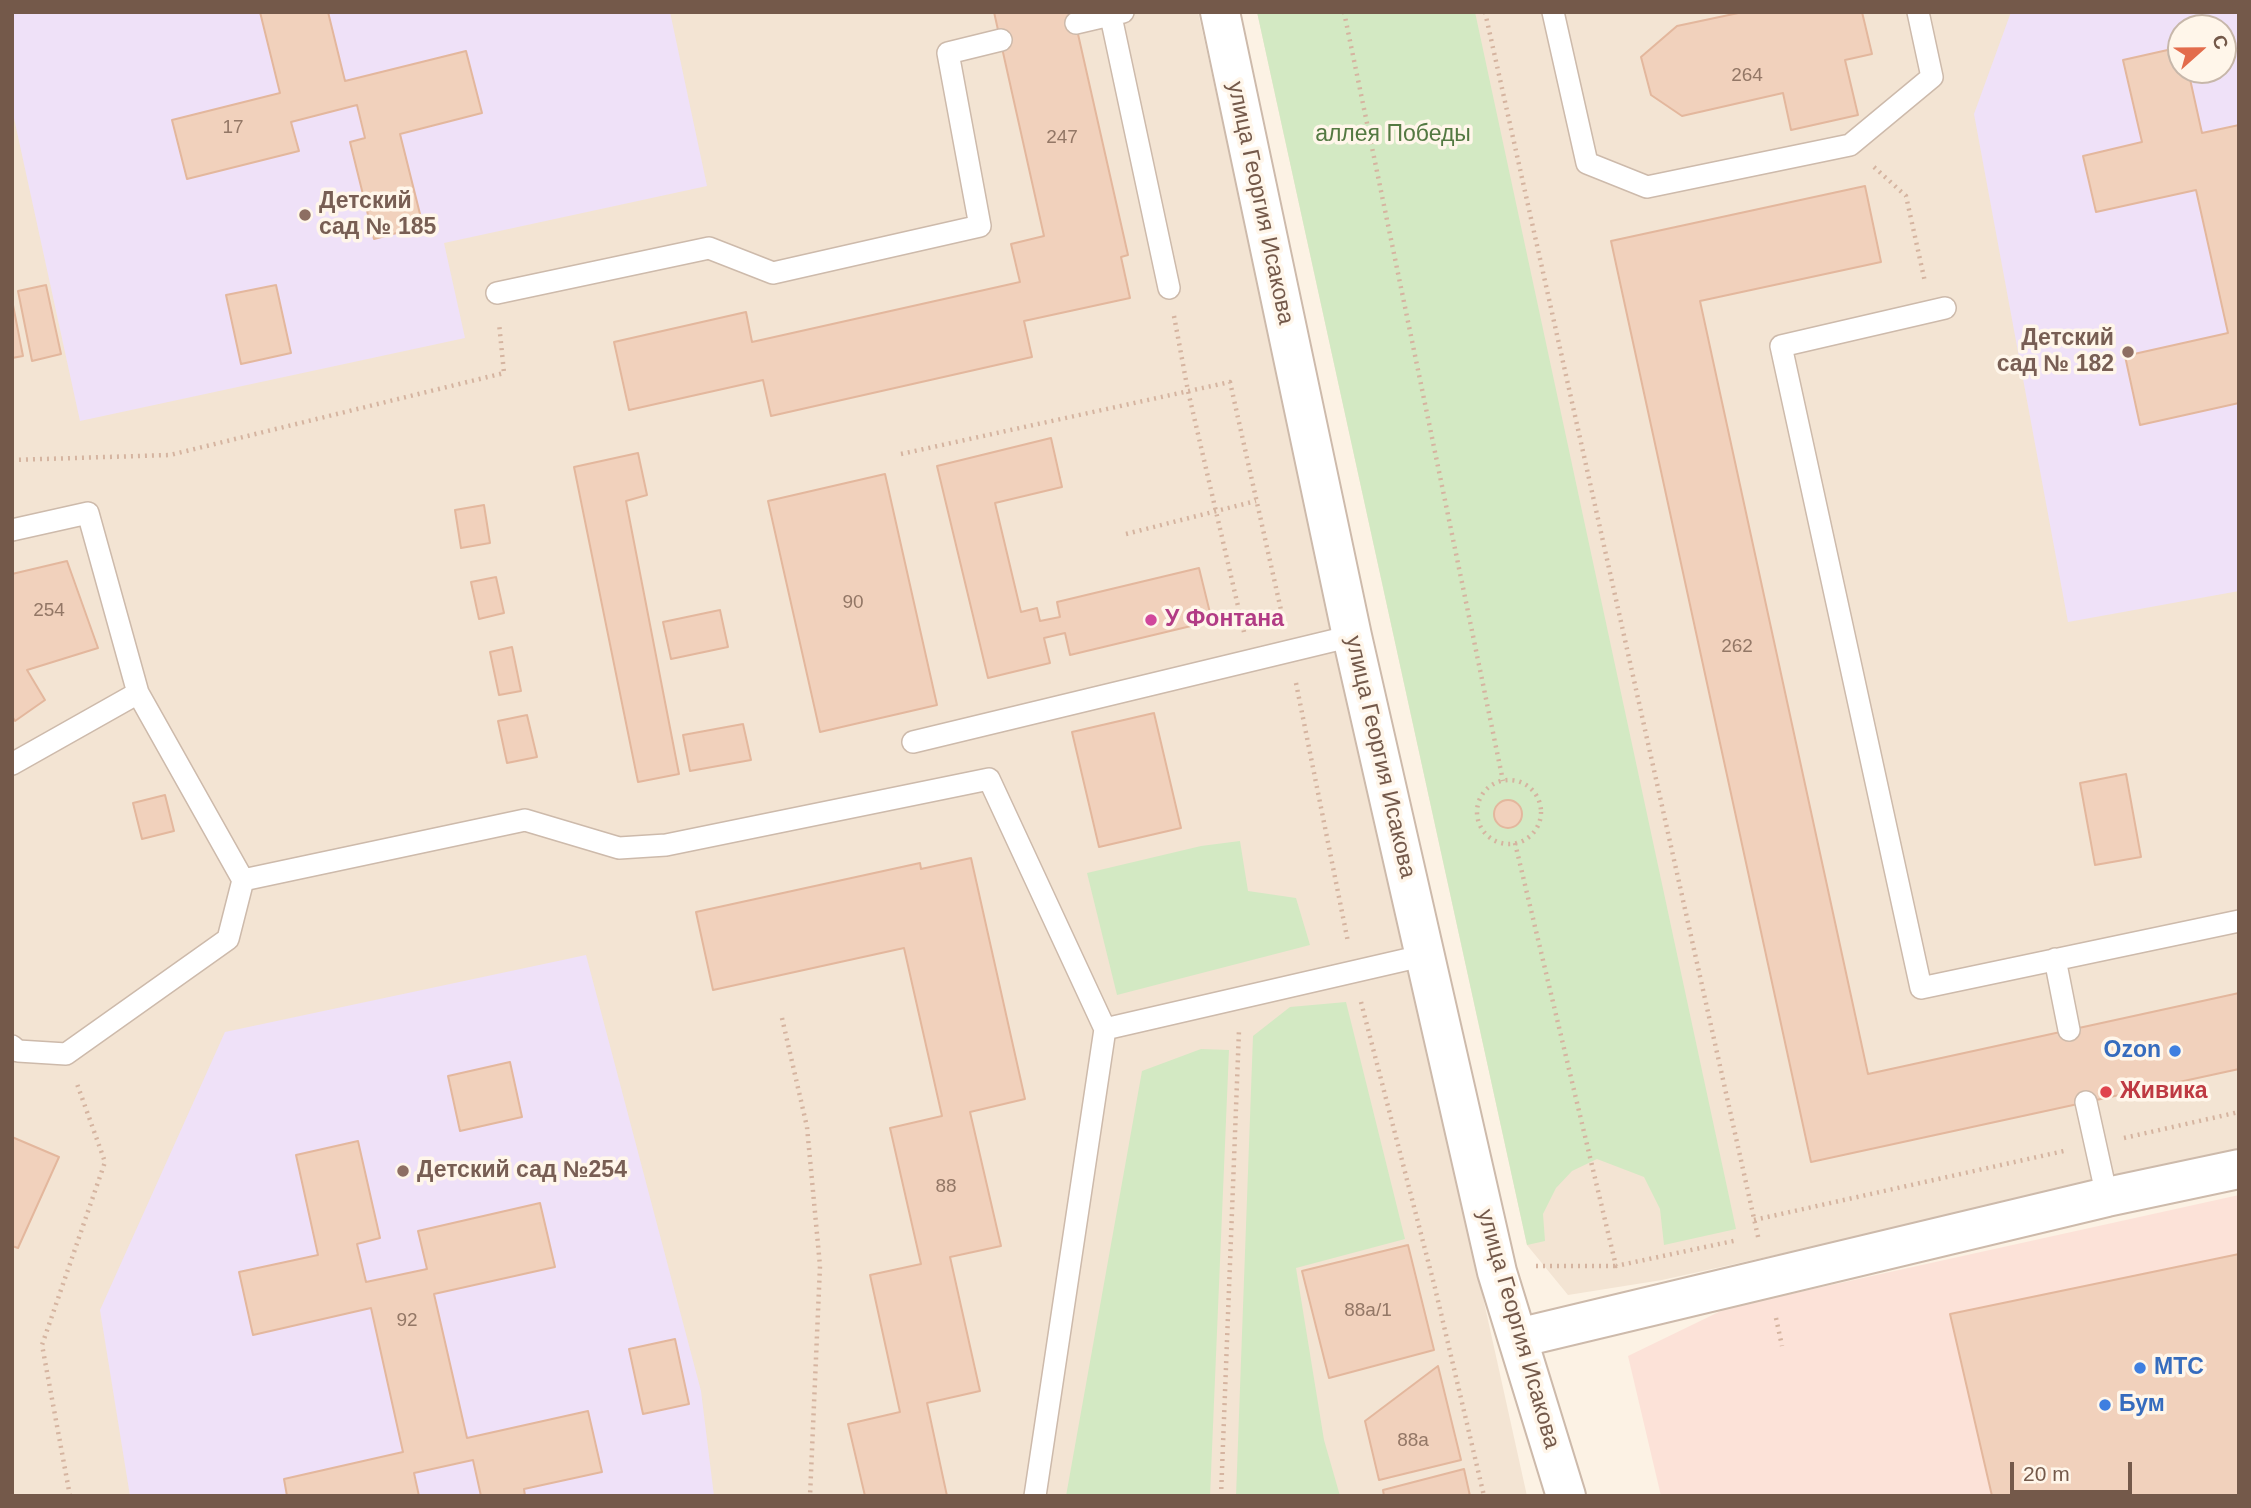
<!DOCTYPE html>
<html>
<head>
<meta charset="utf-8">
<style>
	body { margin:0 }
	#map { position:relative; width:2251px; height:1508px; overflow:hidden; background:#fcf2e4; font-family:Arial,sans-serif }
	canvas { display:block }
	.frame { position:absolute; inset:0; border:14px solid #74594a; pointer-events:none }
	.north { position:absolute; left:2167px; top:14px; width:70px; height:70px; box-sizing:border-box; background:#fff6ea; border:2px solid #c7b7aa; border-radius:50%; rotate:69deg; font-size:19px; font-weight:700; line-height:28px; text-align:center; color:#74594a }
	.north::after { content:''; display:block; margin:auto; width:24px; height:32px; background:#e36c4c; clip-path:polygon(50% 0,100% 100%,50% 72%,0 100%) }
	.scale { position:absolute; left:2010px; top:1462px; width:122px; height:32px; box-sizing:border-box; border:4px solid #74594a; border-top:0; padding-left:9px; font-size:21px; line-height:24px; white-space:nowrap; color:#74594a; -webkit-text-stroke:5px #fff6ea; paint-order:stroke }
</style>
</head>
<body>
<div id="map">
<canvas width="2251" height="1508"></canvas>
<div class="frame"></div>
<div class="north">С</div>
<div class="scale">20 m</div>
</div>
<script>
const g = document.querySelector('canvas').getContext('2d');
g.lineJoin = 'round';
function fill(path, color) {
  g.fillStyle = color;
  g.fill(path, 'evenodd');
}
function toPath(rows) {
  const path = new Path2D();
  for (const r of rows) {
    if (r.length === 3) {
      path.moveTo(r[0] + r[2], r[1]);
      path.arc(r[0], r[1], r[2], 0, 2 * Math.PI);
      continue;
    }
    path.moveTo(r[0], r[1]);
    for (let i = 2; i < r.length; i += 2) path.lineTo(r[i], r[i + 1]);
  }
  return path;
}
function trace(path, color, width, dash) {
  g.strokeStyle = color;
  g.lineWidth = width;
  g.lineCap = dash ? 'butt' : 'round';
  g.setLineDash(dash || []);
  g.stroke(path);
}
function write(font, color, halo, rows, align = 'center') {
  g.font = font + ' Arial,sans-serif';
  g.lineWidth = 7;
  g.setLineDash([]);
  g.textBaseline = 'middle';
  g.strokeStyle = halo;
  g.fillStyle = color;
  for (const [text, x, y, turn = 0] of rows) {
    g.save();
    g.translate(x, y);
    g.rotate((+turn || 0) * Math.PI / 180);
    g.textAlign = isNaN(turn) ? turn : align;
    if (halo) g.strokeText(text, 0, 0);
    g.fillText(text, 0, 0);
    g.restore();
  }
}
const residential = toPath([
	[12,12,1198,12,1527,1496,12,1496],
	[1257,12,2239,12,2239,1153,1662,1280,1568,1295,1527,1245],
	[2181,28,2223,28,2223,70,2181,70]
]);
const commercial = toPath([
	[2239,1195,2239,1496,1661,1496,1628,1356,1727,1308]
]);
const education = toPath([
	[12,12,670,12,707,186,444,243,465,338,80,421,12,109],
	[2011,12,2239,12,2239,591,2068,622,1974,114],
	[2181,28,2223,28,2223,70,2181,70],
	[586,955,701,1391,714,1496,130,1496,100,1310,225,1032]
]);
const green = toPath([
	[1257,12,1475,12,1736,1229,1664,1245,1660,1209,1644,1177,1597,1159,1572,1171,1556,1188,1543,1214,1545,1241,1527,1245],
	[1240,841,1248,891,1296,898,1310,945,1117,995,1087,873,1201,846],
	[1346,1002,1405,1239,1296,1268,1324,1440,1340,1496,1236,1496,1253,1036,1290,1007],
	[1201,1049,1229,1050,1210,1496,1066,1496,1142,1071]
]);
const building = toPath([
	[260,12,328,12,345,81,466,51,482,113,400,134,423,226,374,239,350,142,365,138,357,105,291,122,299,151,187,179,172,120,280,93,260,12],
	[994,12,1073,12,1128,255,1121,257,1130,298,1024,321,1032,357,771,416,763,380,629,410,614,342,746,312,752,342,1020,282,1011,244,1044,236,994,12],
	[1743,12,1862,12,1872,54,1845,60,1858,115,1791,130,1783,93,1682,116,1651,95,1641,57,1677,26,1743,12],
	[2181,47,2181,70,2188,70,2202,133,2239,125,2239,403,2140,425,2125,356,2228,333,2196,190,2096,212,2083,156,2142,142,2123,60,2181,47],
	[1865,186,1881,262,1700,301,1868,1074,2239,993,2239,1069,1811,1162,1611,241,1865,186],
	[46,285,61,354,32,361,18,291,46,285],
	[276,285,291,353,241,364,226,295,276,285],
	[12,300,23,356,12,358,12,300],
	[1051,438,1062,487,995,503,1021,612,1037,608,1040,621,1060,617,1057,602,1199,568,1212,621,1070,655,1065,633,1044,638,1050,663,988,678,937,466,1051,438],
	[638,453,647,495,626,501,679,774,638,782,574,467,638,453],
	[885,474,937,705,820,732,768,501,885,474],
	[484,505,490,543,461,548,455,510,484,505],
	[67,561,98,648,27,670,45,700,15,721,12,716,12,574,67,561],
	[496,577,504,613,479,619,471,582,496,577],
	[720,610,728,647,671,659,663,622,720,610],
	[512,647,521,691,499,695,490,652,512,647],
	[1154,713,1181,828,1099,847,1072,732,1154,713],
	[527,715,537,757,507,763,498,721,527,715],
	[743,724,751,760,690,771,683,735,743,724],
	[2126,774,2141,857,2095,865,2080,783,2126,774],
	[165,795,174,831,142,839,133,803,165,795],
	[1508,814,14],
	[971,858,1025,1099,970,1112,1001,1246,950,1257,980,1391,927,1403,947,1496,865,1496,848,1424,900,1412,870,1275,921,1264,890,1128,942,1116,904,948,713,990,696,912,920,863,921,869,971,858],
	[510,1062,522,1117,460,1131,448,1076,510,1062],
	[12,1137,59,1157,18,1248,12,1246,12,1137],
	[358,1141,380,1238,357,1244,366,1282,427,1269,418,1231,540,1203,555,1267,434,1294,467,1438,588,1411,602,1472,524,1489,525,1496,481,1496,473,1460,414,1473,419,1496,287,1496,284,1479,403,1452,371,1308,253,1335,239,1272,318,1255,296,1155,358,1141],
	[1408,1245,1434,1350,1329,1378,1302,1271,1408,1245],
	[2239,1254,2239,1496,1992,1496,1950,1314,2239,1254],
	[675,1339,689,1404,643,1414,629,1349,675,1339],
	[1438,1366,1461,1460,1379,1480,1365,1421,1438,1366],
	[1464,1469,1470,1496,1384,1496,1383,1490,1464,1469]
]);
const path = toPath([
	[1344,12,1503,781],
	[1485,12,1759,1241],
	[1874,167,1906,196,1925,282],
	[1174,316,1188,391,1244,632],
	[901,454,1230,382,1283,619],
	[12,460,170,455,504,373,499,323],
	[1126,534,1256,501],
	[1296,683,1348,942],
	[1509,812,32],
	[1515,843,1616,1266,1738,1240],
	[1361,1002,1435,1288,1484,1496],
	[782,1018,807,1127,820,1266,810,1496],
	[2124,1138,2239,1112],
	[1754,1220,2064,1151],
	[1536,1266,1615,1266],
	[1776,1318,1782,1346],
	[70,1496,42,1345,105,1162,76,1081],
	[1221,1496,1239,1030]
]);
const service = toPath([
	[1110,12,1169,288],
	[1553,12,1587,163,1647,187,1850,145,1932,77,1918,12],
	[1076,23,1123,12],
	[497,293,709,248,773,273,980,226,948,53,1001,40],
	[1945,308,1781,346,1921,988,2239,921],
	[12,530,88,513,138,693,243,880,228,939,66,1054,18,1051,12,1046],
	[913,742,1352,636],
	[12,764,138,693],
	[243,880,525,820,619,848,666,845,989,779,1105,1029,1035,1496],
	[2055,959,2069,1030],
	[1105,1029,1426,955],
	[2086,1102,2107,1197]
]);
const minor = toPath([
	[1518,1338,2107,1197,2239,1169]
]);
const tertiary = toPath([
	[1220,12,1352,636,1497,1272,1566,1496]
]);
const markers = [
	[305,215,7,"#8d6e63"],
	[2128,352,7,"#8d6e63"],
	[1151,620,7,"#d1479c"],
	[2175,1051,7,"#3f7fe0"],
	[2106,1092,7,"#e0444e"],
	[403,1171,7,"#8d6e63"],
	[2140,1368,7,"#3f7fe0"],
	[2105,1405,7,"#3f7fe0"]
];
const numberNames = [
	["264",1747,76],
	["17",233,128],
	["247",1062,138],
	["90",853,603],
	["254",49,611],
	["262",1737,647],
	["88",946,1187],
	["88а/1",1368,1311],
	["92",407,1321],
	["88а",1413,1441]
];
const parkNames = [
	["аллея Победы",1393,135]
];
const educationNames = [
	["Детский",319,202],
	["сад № 185",319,228],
	["Детский",2114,339,"right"],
	["сад № 182",2114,365,"right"],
	["Детский сад №254",417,1171]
];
const streetNames = [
	["улица Георгия Исакова",1260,203,78],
	["улица Георгия Исакова",1380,757,77],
	["улица Георгия Исакова",1518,1329,74]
];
const hotelNames = [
	["У Фонтана",1165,620]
];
const shopNames = [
	["Ozon",2161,1051,"right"],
	["МТС",2154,1368],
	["Бум",2119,1405]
];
const healthNames = [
	["Живика",2120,1092]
];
fill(residential, '#f3e4d3');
fill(commercial, '#fce2d8');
fill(education, '#efe1f8');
fill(green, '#d3e9c3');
fill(building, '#f1d1bc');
trace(building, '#e3b79d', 2);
trace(service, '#cdbaab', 24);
trace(minor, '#cdbaab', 42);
trace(tertiary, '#cdbaab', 42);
trace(path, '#d5b4a0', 4.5, [2, 5]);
trace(service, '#fff', 21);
trace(minor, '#fff', 38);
trace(tertiary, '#fff', 38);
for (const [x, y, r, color] of markers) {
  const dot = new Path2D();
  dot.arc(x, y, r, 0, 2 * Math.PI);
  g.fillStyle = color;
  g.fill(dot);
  trace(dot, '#fff6ea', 2.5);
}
write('19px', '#937766', null, numberNames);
write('23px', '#547942', '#fff6ea', parkNames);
write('bold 23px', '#785e54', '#fff6ea', educationNames, 'left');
write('23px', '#74594a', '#fff6ea', streetNames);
write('bold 23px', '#b23c85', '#fff6ea', hotelNames, 'left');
write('bold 23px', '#366cbe', '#fff6ea', shopNames, 'left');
write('bold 23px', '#be3a42', '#fff6ea', healthNames, 'left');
</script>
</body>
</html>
